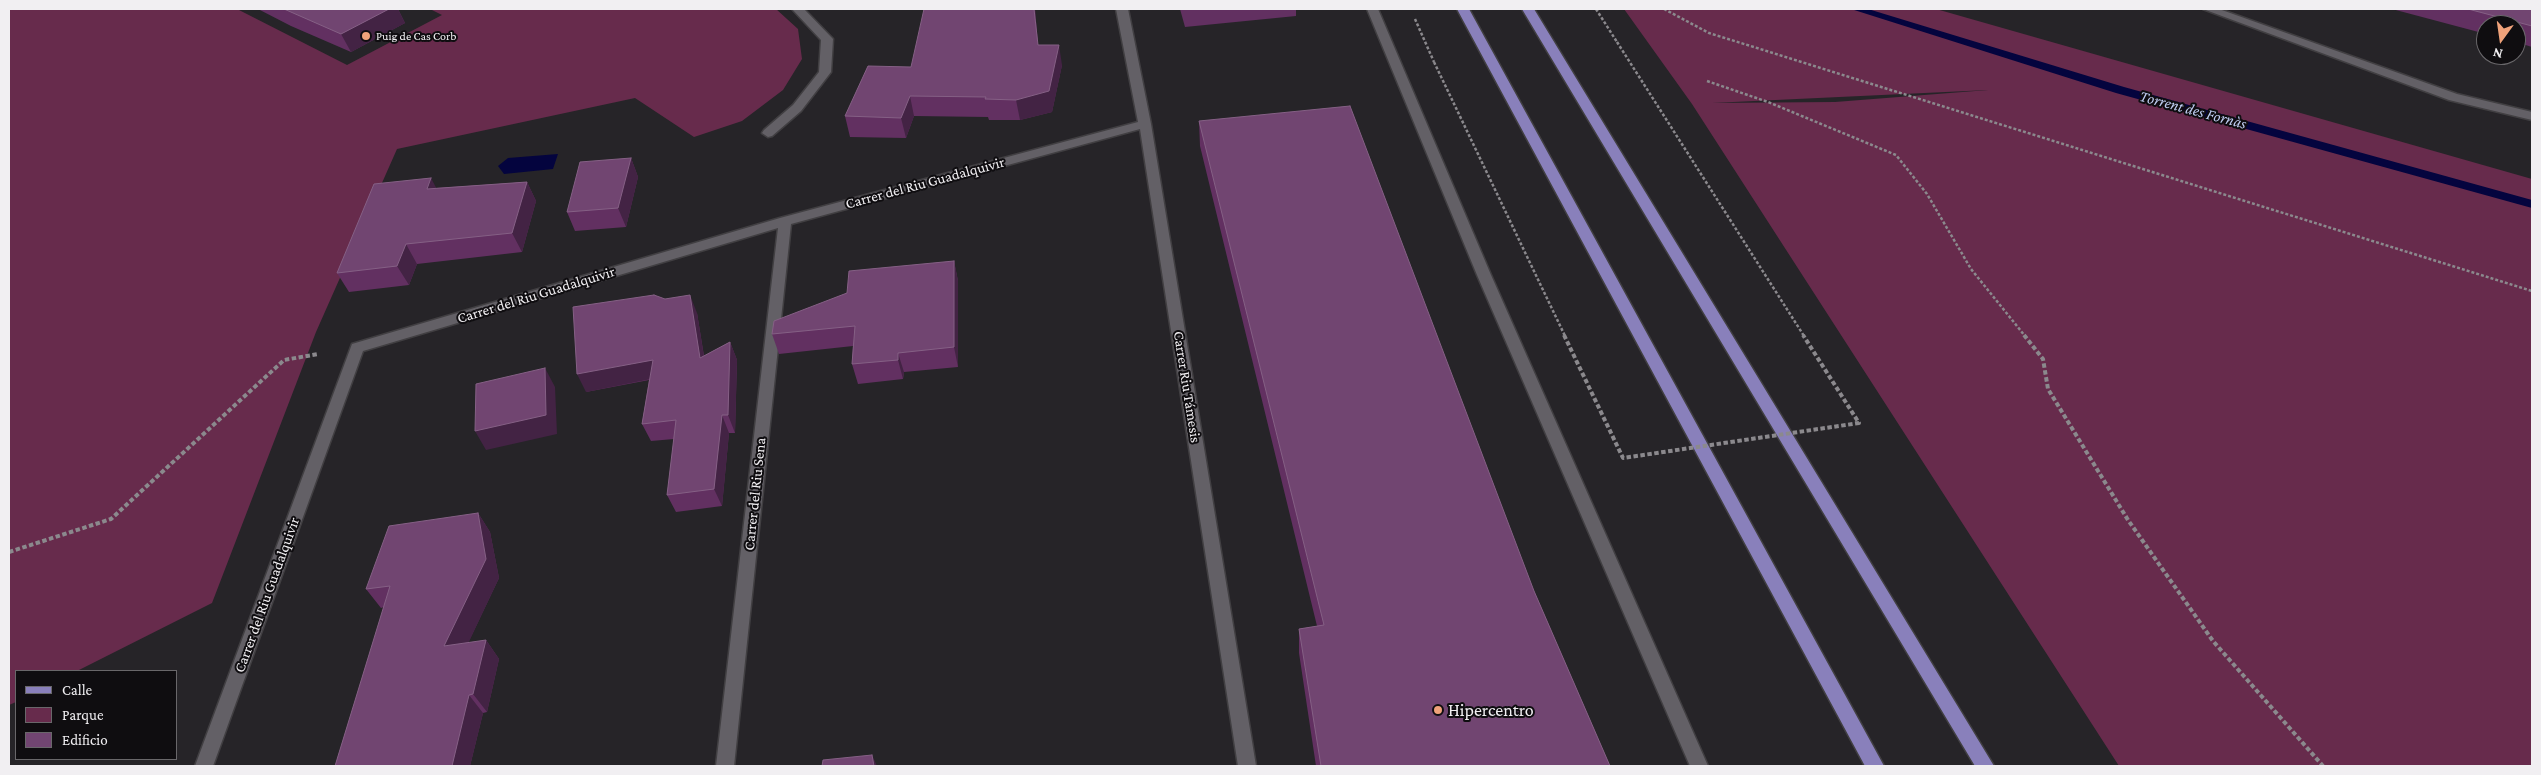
<!DOCTYPE html>
<html>
<head>
<meta charset="utf-8">
<style>
	body { margin:0 }
	#map { position:relative; width:2541px; height:775px; overflow:hidden; background:#262428; font-family:"Crimson Pro",serif }
	canvas { display:block }
	.frame { position:absolute; inset:0; border:10px solid #f1eff2; pointer-events:none }
	.legend { position:absolute; left:15px; top:670px; width:162px; height:90px; box-sizing:border-box; background:#0f0d10; border:1px solid #69676a; margin:0; padding:6px 9px; list-style:none; font-size:15px; color:#f1eff2 }
	.legend li { display:flex; align-items:center; gap:10px; height:25px }
	.legend b { width:25px; border:1px solid #69676a }
	.north { position:absolute; left:2476px; top:15px; width:50px; height:50px; box-sizing:border-box; background:#0f0d10; border:1px solid #69676a; border-radius:50%; rotate:194deg; font-size:14px; font-weight:700; line-height:20px; text-align:center; color:#f1eff2 }
	.north::after { content:''; display:block; margin:auto; width:18px; height:22px; background:#f0a27a; clip-path:polygon(50% 0,100% 100%,50% 72%,0 100%) }
</style>
</head>
<body>
<div id="map">
<canvas width="2541" height="775"></canvas>
<div class="frame"></div>
<ul class="legend">
<li><b style="height:6px;background:#8980bb"></b>Calle</li>
<li><b style="height:14px;background:#672b4c"></b>Parque</li>
<li><b style="height:14px;background:#714571"></b>Edificio</li>
</ul>
<div class="north">N</div>
</div>
<script>
const g = document.querySelector('canvas').getContext('2d');
g.lineJoin = 'round';
function fill(path, color) {
  g.fillStyle = color;
  g.fill(path, 'evenodd');
}
function toPath(rows) {
  const path = new Path2D();
  for (const r of rows) {
    path.moveTo(r[0], r[1]);
    for (let i = 2; i < r.length; i += 2) path.lineTo(r[i], r[i + 1]);
  }
  return path;
}
function trace(path, color, width, dash) {
  g.strokeStyle = color;
  g.lineWidth = width;
  g.lineCap = dash ? 'butt' : 'round';
  g.setLineDash(dash || []);
  g.stroke(path);
}
function write(font, color, halo, rows, align = 'center') {
  g.font = font + ' "Crimson Pro",serif';
  g.lineWidth = 4;
  g.setLineDash([]);
  g.textBaseline = 'middle';
  g.strokeStyle = halo;
  g.fillStyle = color;
  for (const [text, x, y, turn = 0] of rows) {
    g.save();
    g.translate(x, y);
    g.rotate((+turn || 0) * Math.PI / 180);
    g.textAlign = isNaN(turn) ? turn : align;
    if (halo) g.strokeText(text, 0, 0);
    g.fillText(text, 0, 0);
    g.restore();
  }
}
const green = toPath([
	[9,9,237,9,347,65,442,15,430,9,776,9,798,29,802,59,783,90,742,121,694,137,635,98,397,149,316,332,212,603,77,671,16,671,16,702,9,705],
	[1624,9,1936,9,2532,179,2532,766,2119,766,1692,104],
	[1988,90,1835,102,1712,103]
]);
const water = toPath([
	[558,154,553,169,504,174,498,166,508,158]
]);
const stream = toPath([
	[1851,9,1868,9,2124,87,2532,200,2532,208,2116,93,1851,9]
]);
const pathFar1 = toPath([
	[1596,9,1617,42],
	[1664,9,1709,33,2532,291],
	[1415,19,1434,62],
	[1707,81,1768,102,1896,155,1927,194,1971,269,2025,336]
]);
const path = toPath([
	[2024,335,2043,359,2048,389,2128,520,2213,641,2323,766],
	[9,552,111,519,284,360,318,354]
]);
const minor = toPath([
	[792,9,804,9,833,39,831,72,801,111,772,136,768,137,762,133,764,130,793,105,819,72,821,40,792,9],
	[1116,9,1128,9,1151,124,1256,766,1238,766,1140,129,791,224,734,766,716,766,778,228,363,351,213,766,195,766,352,344,780,218,1138,122,1116,9],
	[1367,9,1378,9,1491,275,1708,766,1690,766,1477,275,1367,9],
	[2203,9,2219,9,2457,94,2532,112,2532,120,2449,100,2203,9]
]);
const major = toPath([
	[1457,9,1469,9,1884,766,1865,766,1457,9],
	[1522,9,1534,9,1994,766,1975,766,1522,9]
]);
const pathBridgeFar1 = toPath([
	[1617,42,1804,336],
	[1434,62,1565,336]
]);
const pathBridge = toPath([
	[1564,335,1623,458,1859,423,1803,335]
]);
const wall = toPath([
	[258,9,398,9,405,23,351,52,291,26],
	[1035,9,1038,45,1062,65,1052,112,1020,120,989,120,988,117,914,116,906,138,850,137,845,116,911,67],
	[1180,9,1296,9,1296,16,1185,27],
	[2392,9,2532,9,2532,47,2516,42,2516,25,2486,25,2486,34],
	[1199,121,1534,591,1610,766,1316,766,1299,653,1299,629,1317,626,1200,146],
	[631,158,638,177,626,227,575,231,567,212],
	[527,182,536,201,522,252,417,264,409,285,349,292,337,273,436,188],
	[954,261,958,281,958,367,904,372,903,379,858,384,852,364,853,346,779,354,772,334,847,293],
	[697,313,704,356,730,342,737,360,735,433,729,433,722,506,676,512,667,495,674,439,651,441,642,424,649,380,586,392],
	[478,513,490,532,499,578,468,643,486,640,499,659,487,712,483,713,470,766,335,766,384,607,381,608,366,589]
]);
const shadedWall = toPath([
	[389,9,398,9,405,23,351,52,341,34],
	[1034,9,1035,9,1040,65,1038,45],
	[1059,45,1062,65,1052,112,1020,120,1016,100],
	[910,96,914,116,906,138,901,118],
	[631,158,638,177,626,227,618,208],
	[431,178,441,197,427,189],
	[527,182,536,201,522,252,512,233],
	[406,244,417,264,409,285,397,266],
	[954,261,958,281,958,367,954,347],
	[690,295,697,313,707,376,700,358],
	[730,342,737,360,735,433,728,415],
	[898,353,904,372,903,379,898,360],
	[653,360,661,377,586,392,577,374],
	[545,368,555,387,557,434,486,450,475,431],
	[722,415,729,433,722,506,714,489],
	[478,513,490,532,499,578,458,665,444,646],
	[486,640,499,659,487,712,473,694],
	[469,695,483,713,470,766,452,766],
	[872,755,877,766,874,766]
]);
const building = toPath([
	[284,9,389,9,341,34,284,9],
	[924,9,1034,9,1038,45,1059,45,1049,91,1016,100,985,99,986,97,910,96,901,118,845,116,868,66,911,67,924,9],
	[2468,9,2532,9,2532,26,2468,9],
	[1350,106,1534,591,1610,766,1321,766,1299,629,1324,625,1199,121,1350,106],
	[631,158,618,208,567,212,580,162,631,158],
	[431,178,427,189,527,182,512,233,406,244,397,266,337,273,374,184,431,178],
	[954,261,954,347,898,353,898,360,852,364,855,326,772,334,774,321,847,293,849,271,954,261],
	[654,295,665,299,690,295,700,358,730,342,728,415,722,415,714,489,667,495,676,420,642,424,653,360,577,374,573,307,654,295],
	[545,368,546,415,475,431,476,384,545,368],
	[478,513,486,559,444,646,486,640,473,694,469,695,452,766,335,766,390,586,366,589,389,526,478,513],
	[872,755,874,766,822,766,823,760,872,755]
]);
const markers = [
	[366,36,5,"#f0a27a"],
	[1438,710,5,"#f0a27a"]
];
const farPoinames = [
	["Puig de Cas Corb",376,36]
];
const streetNames = [
	["Carrer del Riu Guadalquivir",925,183,-15],
	["Carrer del Riu Guadalquivir",536,295,-17],
	["Carrer Riu Támesis",1187,387,81],
	["Carrer del Riu Sena",755,494,-84],
	["Carrer del Riu Guadalquivir",267,595,-70]
];
const waterNames = [
	["Torrent des Fornàs",2193,110,15]
];
const nearPoinames = [
	["Hipercentro",1448,710]
];
fill(green, '#672b4c');
fill(water, '#04043e');
fill(stream, '#04043e');
trace(minor, '#413f42', 3);
trace(major, '#413f42', 3);
trace(pathFar1, '#8b898d', 2.5, [3, 2]);
trace(path, '#8b898d', 4, [4.5, 2.5]);
fill(minor, '#636066');
fill(major, '#8980bb');
trace(pathBridgeFar1, '#8b898d', 2.5, [3, 2]);
trace(pathBridge, '#8b898d', 4, [4.5, 2.5]);
fill(wall, '#623061');
fill(shadedWall, '#432344');
fill(building, '#714571');
trace(building, '#856085', 1);
for (const [x, y, r, color] of markers) {
  const dot = new Path2D();
  dot.arc(x, y, r, 0, 2 * Math.PI);
  g.fillStyle = color;
  g.fill(dot);
  trace(dot, '#0f0d10', 2);
}
write('12px', '#f1eff2', '#0f0d10', farPoinames, 'left');
write('15px', '#f1eff2', '#0f0d10', streetNames);
write('italic 16px', '#c1cff4', '#0f0d10', waterNames);
write('18px', '#f1eff2', '#0f0d10', nearPoinames, 'left');
</script>
</body>
</html>
